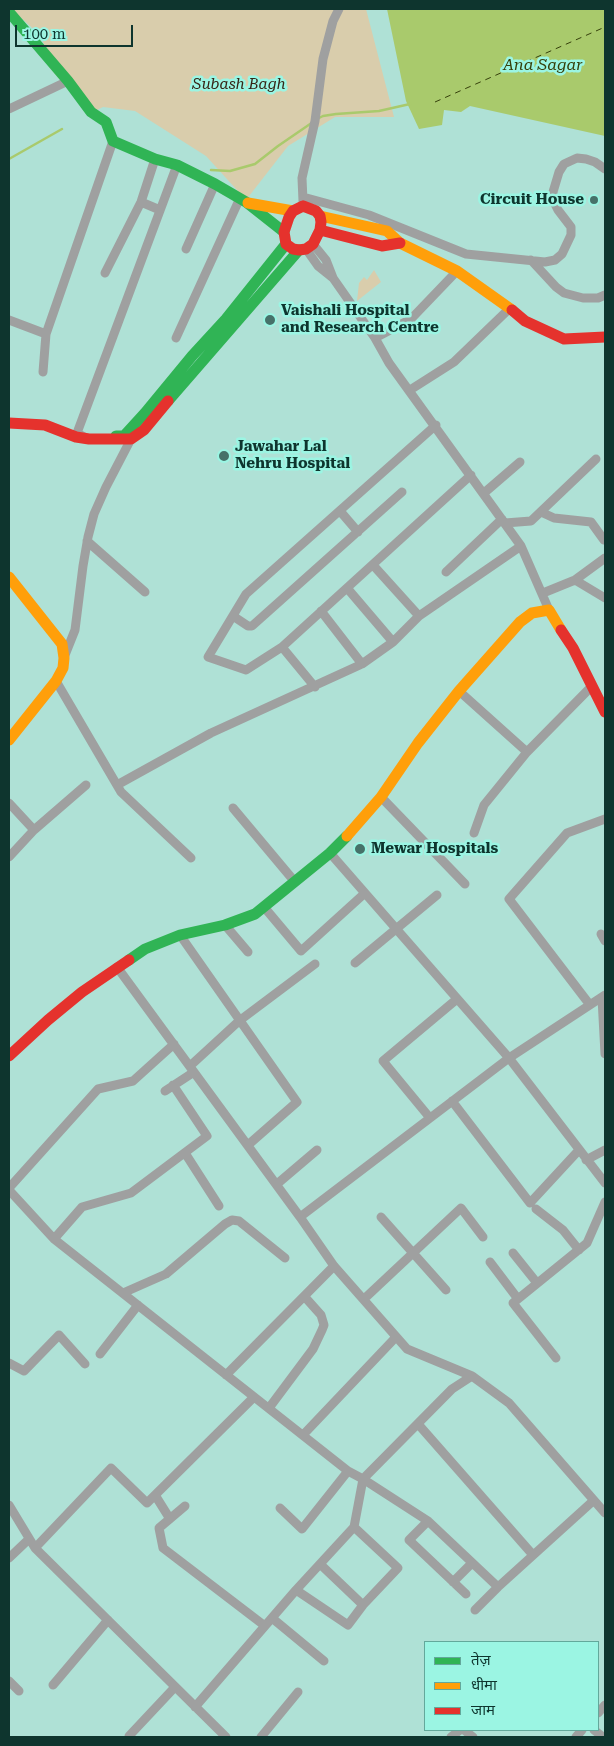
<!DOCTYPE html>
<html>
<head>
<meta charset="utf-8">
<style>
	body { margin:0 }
	#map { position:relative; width:614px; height:1746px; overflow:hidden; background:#afe1d6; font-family:"Roboto Serif","Noto Sans Devanagari",serif }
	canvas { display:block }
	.frame { position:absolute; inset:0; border:10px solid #0e352e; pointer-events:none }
	.legend { position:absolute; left:424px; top:1641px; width:175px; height:90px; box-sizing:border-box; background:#9bf5e3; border:1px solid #63a89b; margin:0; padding:6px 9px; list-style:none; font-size:15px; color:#0e352e }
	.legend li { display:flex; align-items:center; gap:10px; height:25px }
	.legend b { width:25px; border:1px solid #63a89b }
	.scale { position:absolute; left:15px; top:25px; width:118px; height:22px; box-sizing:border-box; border:2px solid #0e352e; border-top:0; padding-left:6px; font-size:15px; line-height:18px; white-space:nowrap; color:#0e352e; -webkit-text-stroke:4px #9bf5e3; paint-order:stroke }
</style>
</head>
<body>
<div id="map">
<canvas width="614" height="1746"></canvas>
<div class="frame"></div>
<ul class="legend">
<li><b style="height:6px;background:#30b455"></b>तेज़</li>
<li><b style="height:6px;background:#ff9f0a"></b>धीमा</li>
<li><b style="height:6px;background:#e5322d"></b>जाम</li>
</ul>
<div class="scale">100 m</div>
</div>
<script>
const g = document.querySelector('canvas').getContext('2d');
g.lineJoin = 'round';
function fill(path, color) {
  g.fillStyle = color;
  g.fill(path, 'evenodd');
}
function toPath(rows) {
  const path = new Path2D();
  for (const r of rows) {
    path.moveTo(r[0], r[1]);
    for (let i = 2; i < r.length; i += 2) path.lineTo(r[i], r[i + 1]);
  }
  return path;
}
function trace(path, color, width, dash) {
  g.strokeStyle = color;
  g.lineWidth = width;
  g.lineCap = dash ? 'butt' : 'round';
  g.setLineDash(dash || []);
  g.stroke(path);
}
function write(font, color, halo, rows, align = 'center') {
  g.font = font + ' "Roboto Serif",serif';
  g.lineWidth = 5;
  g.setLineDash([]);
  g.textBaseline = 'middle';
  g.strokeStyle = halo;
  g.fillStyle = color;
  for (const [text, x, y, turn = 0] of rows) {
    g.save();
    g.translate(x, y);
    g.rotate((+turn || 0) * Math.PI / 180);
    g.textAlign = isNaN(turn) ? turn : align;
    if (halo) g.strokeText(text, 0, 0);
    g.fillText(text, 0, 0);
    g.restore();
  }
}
const green = toPath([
	[11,9,366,9,394,117,335,117,288,146,246,200,206,156,135,111,103,107,89,114,49,67,43,41,38,33],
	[374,270,381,282,357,301,359,283,364,277,367,280]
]);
const water = toPath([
	[387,9,605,9,605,136,470,106,461,112,444,110,442,125,419,129,406,101]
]);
const stream = toPath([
	[317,119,323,116,336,114,379,111,410,104],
	[9,159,62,129],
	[211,170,230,171,255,164,278,146,313,122]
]);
const ferry = toPath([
	[435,102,605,27]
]);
const street = toPath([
	[9,109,68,81],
	[303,197,369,215,466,254,545,262,555,260,562,254,571,235,571,227,558,210,554,202,553,192,559,172,564,164,577,158,586,159,595,162,605,169],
	[303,201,302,178,315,121,323,59,333,21,339,9],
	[141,202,160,210],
	[313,244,326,260,333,278],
	[186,249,215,184],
	[306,249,318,266,333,278,375,338,389,363,521,546,549,610],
	[531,260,556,287,564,293,583,298,598,298,605,295],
	[105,273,141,202,155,159],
	[9,320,46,334],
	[176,338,240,198],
	[375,338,411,319,457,271],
	[43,372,46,334,113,141],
	[410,390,454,362,510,308],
	[436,425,246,594,208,657,246,670,282,647,471,475],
	[84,437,77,433,177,165],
	[484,493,520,462],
	[340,511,358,532],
	[541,512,554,518,591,522,604,540],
	[505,523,531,521,596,459],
	[87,541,145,592],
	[373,565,419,616],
	[446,572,502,519],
	[575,580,605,598],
	[347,588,393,642],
	[543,593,575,580,605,558],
	[321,611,362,664],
	[233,616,248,626,252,626,402,492],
	[282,647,315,687],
	[65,655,75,630,83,566,88,537,94,514,106,487,131,439],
	[56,681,121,792,191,858],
	[459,691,527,752,484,805,474,833],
	[527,752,592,686],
	[117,785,211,733,362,664,393,642,419,616,521,546],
	[381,797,465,884],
	[9,803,34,830,9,857],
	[233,808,295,882],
	[34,830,86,785],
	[330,853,509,1058,605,1183],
	[264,907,301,951,365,893],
	[225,925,248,952],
	[601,934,605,941],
	[180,935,297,1102,248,1145],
	[355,963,437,895],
	[117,967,300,1217,334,1266,407,1349,472,1376],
	[602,998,605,1054],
	[590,1005,509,899,567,833,605,819],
	[190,1066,239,1021,315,964],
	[165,1091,194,1072],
	[452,1101,530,1203,579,1150],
	[430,1118,383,1061,457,999],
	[185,1153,219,1206],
	[586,1160,605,1150],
	[277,1184,317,1150],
	[9,1188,98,1089,133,1081,174,1044],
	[9,1190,54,1239,348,1471,363,1479,452,1389,472,1376,509,1403,605,1513],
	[536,1209,563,1230,579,1250],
	[300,1217,509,1058,605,995],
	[381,1217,446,1290],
	[54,1239,82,1207,131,1193,207,1136,173,1085],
	[513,1253,537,1283],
	[490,1262,518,1299],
	[123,1293,166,1274,225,1224,232,1220,239,1221,285,1258],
	[364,1299,461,1208,483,1237],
	[100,1354,138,1305],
	[556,1358,513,1303,587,1243,605,1202],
	[9,1363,24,1371,59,1335,85,1364],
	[226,1375,334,1266],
	[269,1408,313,1349,322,1330,324,1325,321,1315,304,1296],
	[418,1424,533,1555],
	[303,1435,396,1337],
	[155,1495,170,1519],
	[9,1505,35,1548,226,1737],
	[185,1506,159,1528,163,1548,265,1626],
	[280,1508,302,1529,348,1471],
	[428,1521,409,1540,466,1594],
	[35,1548,111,1468,147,1503,254,1397],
	[9,1558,29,1539],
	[320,1564,363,1605],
	[453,1582,472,1563],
	[296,1590,348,1625,363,1605,398,1568,354,1527,363,1479,428,1521,498,1587],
	[475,1610,498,1587,593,1501],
	[272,1618,324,1661],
	[9,1681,19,1691],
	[53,1685,108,1620],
	[195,1707,296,1590,354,1527],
	[598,1713,605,1705],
	[464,1730,473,1737],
	[594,1730,603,1737],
	[129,1736,175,1687],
	[261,1737,298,1692],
	[451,1737,460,1730],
	[576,1737,582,1730]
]);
const fast = toPath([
	[9,12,68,81,91,112,106,122,113,141,155,159,177,165,215,184,246,202,284,232],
	[168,401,299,250],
	[116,436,124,436,145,413,192,356,226,319,286,244],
	[129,960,145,949,180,935,225,925,255,914,330,853,347,836]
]);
const slow = toPath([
	[248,203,293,211],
	[320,216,387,231,400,243,457,271,512,310],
	[9,577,62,644,64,658,63,668,56,681,9,740],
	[347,836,381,797,418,743,459,691,520,622,532,613,549,610,561,630]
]);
const jam = toPath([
	[303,206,316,211,320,216,321,222,320,230,313,244,306,249,299,250,293,249,286,244,284,232,289,217,293,211,303,206],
	[320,230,382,246,400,243],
	[512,310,525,321,564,339,605,337],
	[9,423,45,425,76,437,89,439,131,439,144,430,168,401],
	[561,630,573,648,605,712],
	[9,1056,48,1020,82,992,129,960]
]);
const markers = [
	[594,200,5,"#467169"],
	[270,320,6,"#467169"],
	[224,456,6,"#467169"],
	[360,849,6,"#467169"]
];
const parkNames = [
	["Subash Bagh",239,85]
];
const poiNames = [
	["Circuit House",584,200,"right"],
	["Vaishali Hospital",281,311],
	["and Research Centre",281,328],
	["Jawahar Lal",235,447],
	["Nehru Hospital",235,464],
	["Mewar Hospitals",371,849]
];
const waterNames = [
	["Ana Sagar",543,65]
];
fill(green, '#d9cdac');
fill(water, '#a9ca6c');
trace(stream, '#a9ca6c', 2.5);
trace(ferry, '#36400b', 1, [6, 5]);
trace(street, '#9fa0a0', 9);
trace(fast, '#30b455', 11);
trace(slow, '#ff9f0a', 11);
trace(jam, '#e5322d', 11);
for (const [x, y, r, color] of markers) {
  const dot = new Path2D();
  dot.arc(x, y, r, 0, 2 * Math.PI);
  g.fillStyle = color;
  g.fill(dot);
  trace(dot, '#9bf5e3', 2);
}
write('italic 15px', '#372516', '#9bf5e3', parkNames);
write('bold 15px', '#0e352e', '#9bf5e3', poiNames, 'left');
write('italic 16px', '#36400b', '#9bf5e3', waterNames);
</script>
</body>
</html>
